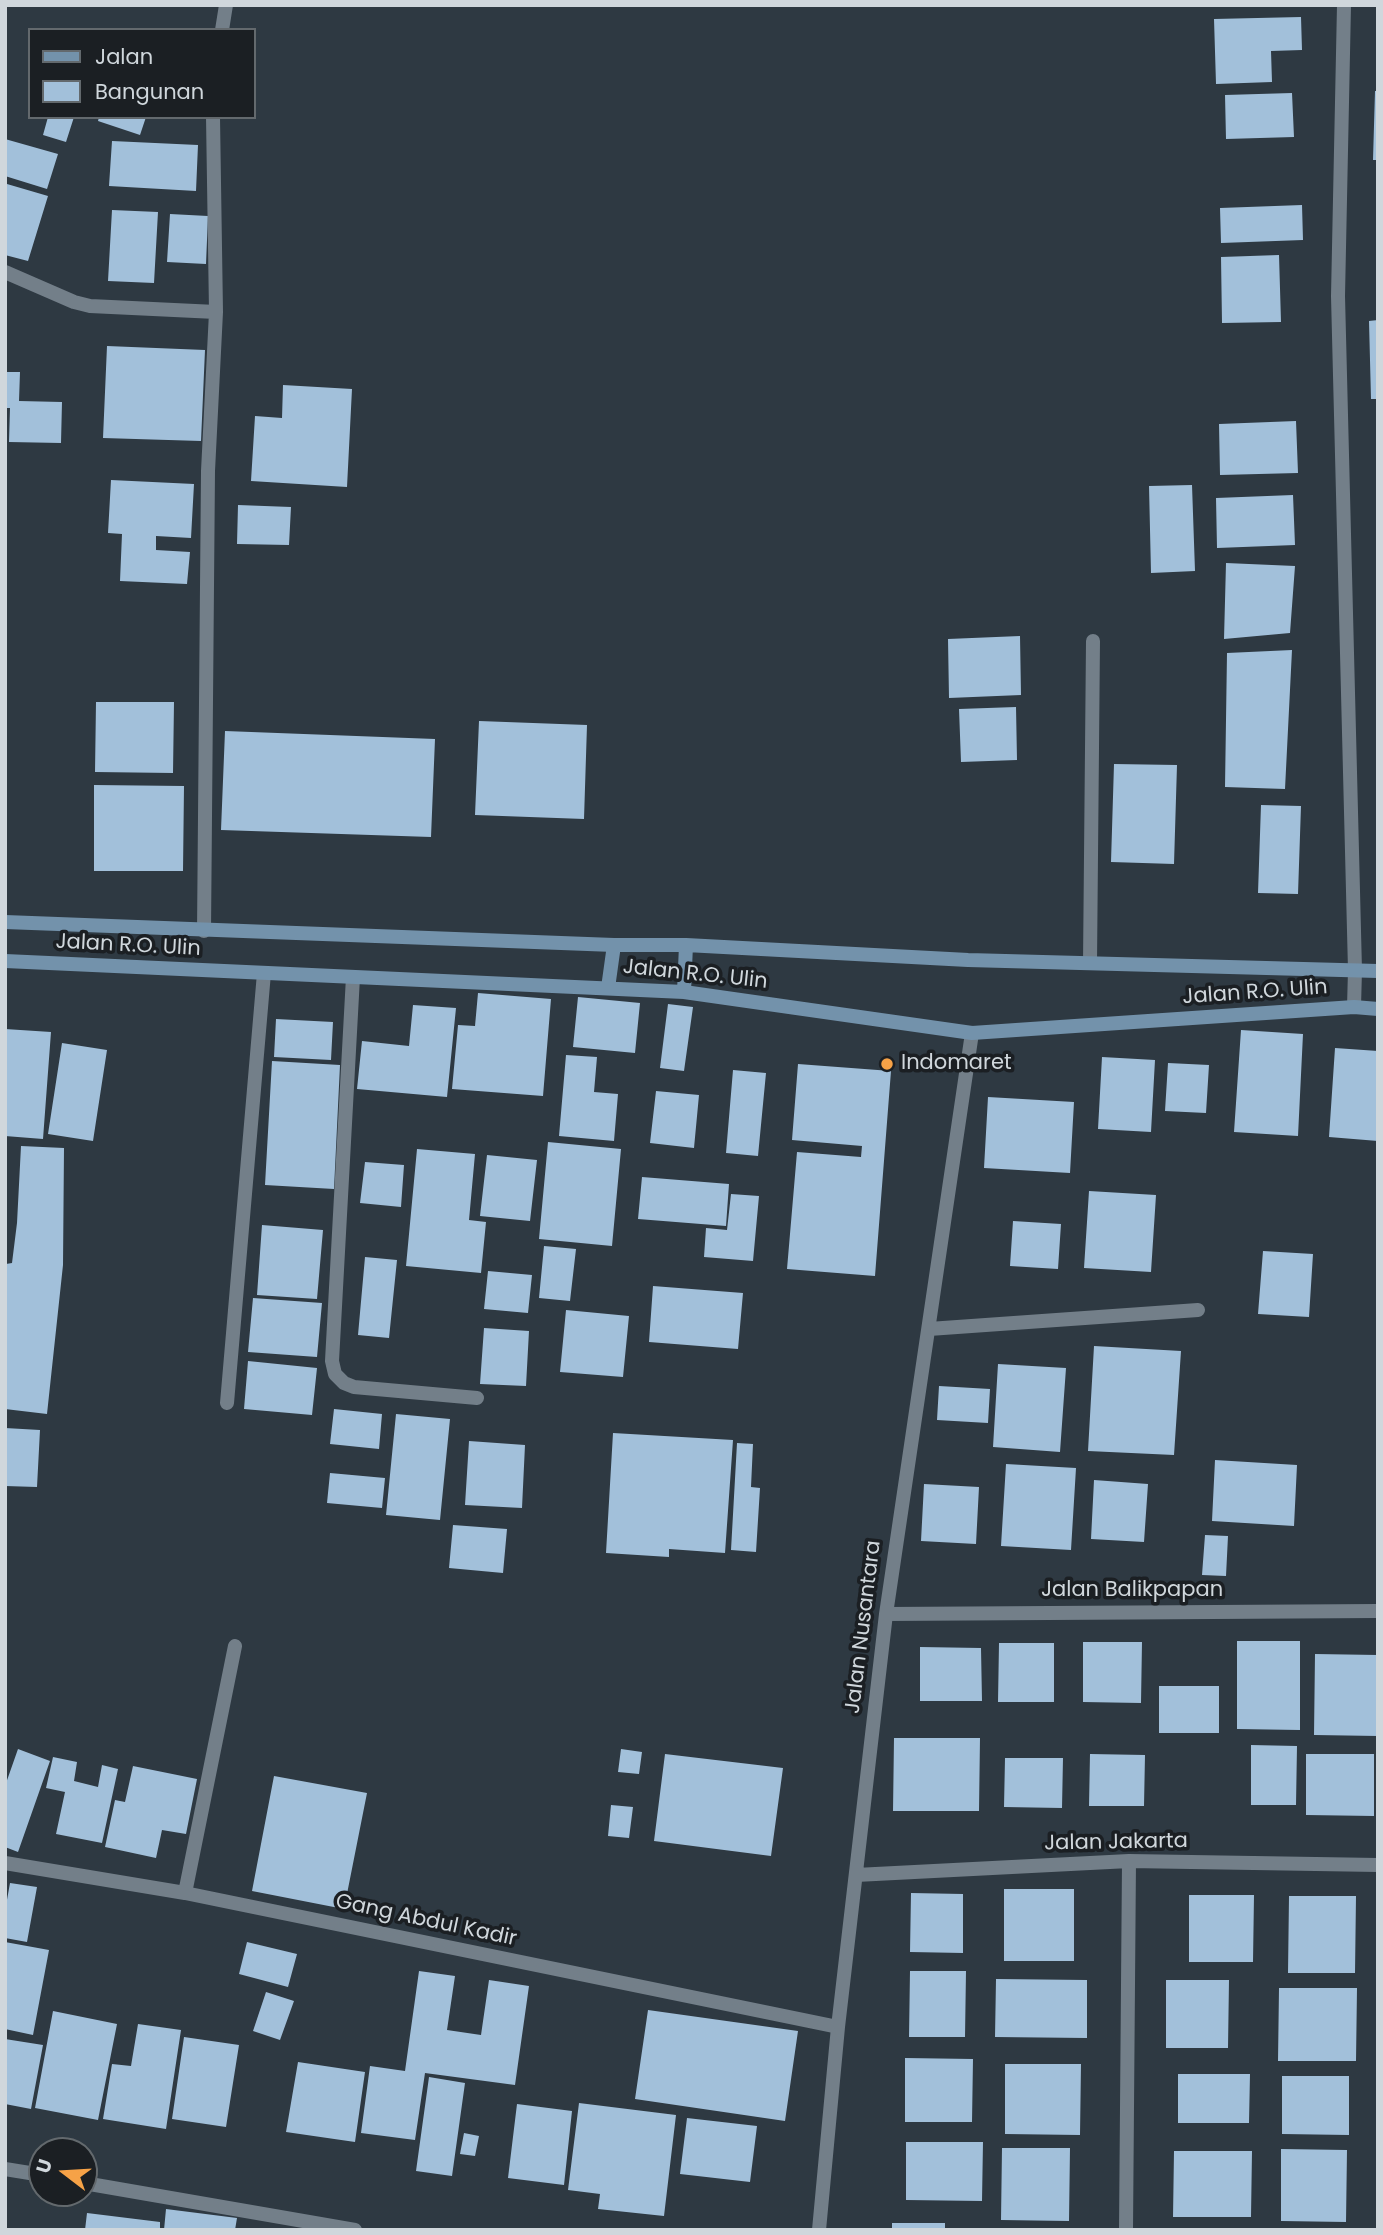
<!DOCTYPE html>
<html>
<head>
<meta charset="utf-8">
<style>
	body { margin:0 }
	#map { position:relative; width:1383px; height:2235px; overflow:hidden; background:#2e3942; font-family:Poppins,sans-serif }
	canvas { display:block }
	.frame { position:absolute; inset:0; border:7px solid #d0d7dc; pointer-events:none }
	.legend { position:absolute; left:28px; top:28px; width:228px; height:91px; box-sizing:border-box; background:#1b1f23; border:2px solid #63696d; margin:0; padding:9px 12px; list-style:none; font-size:21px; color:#d0d7dc }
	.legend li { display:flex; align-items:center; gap:14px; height:35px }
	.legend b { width:35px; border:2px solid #63696d }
	.north { position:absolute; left:28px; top:2137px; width:70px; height:70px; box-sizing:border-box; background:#1b1f23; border:2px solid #63696d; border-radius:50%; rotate:287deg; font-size:19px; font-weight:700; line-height:28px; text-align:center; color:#d0d7dc }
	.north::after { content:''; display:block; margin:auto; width:24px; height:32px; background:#f6a247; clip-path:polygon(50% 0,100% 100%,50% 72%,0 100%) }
</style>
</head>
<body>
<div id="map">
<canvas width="1383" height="2235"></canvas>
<div class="frame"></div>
<ul class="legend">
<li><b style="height:9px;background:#7392ab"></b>Jalan</li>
<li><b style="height:19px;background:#a2c0da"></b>Bangunan</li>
</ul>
<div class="north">U</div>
</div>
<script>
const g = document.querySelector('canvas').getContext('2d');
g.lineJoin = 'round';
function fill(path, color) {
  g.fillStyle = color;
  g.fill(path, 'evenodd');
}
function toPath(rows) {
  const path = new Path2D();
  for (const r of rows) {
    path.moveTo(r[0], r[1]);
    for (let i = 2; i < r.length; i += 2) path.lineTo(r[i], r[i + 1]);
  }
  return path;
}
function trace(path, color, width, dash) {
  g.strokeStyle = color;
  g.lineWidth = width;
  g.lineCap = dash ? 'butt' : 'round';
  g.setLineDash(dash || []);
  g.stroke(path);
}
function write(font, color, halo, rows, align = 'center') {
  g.font = font + ' Poppins,sans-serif';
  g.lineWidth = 7;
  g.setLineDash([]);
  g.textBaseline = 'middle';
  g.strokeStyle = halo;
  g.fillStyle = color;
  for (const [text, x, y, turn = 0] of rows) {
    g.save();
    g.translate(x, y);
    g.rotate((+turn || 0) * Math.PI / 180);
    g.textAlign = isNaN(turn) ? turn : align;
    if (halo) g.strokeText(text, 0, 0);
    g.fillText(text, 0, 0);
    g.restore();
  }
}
const building = toPath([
	[1301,17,1302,50,1271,51,1272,82,1216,84,1214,19],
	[1375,91,1378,91,1378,160,1373,160],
	[1292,93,1294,137,1226,139,1225,95],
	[48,117,74,117,66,142,43,135],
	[99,117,146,117,140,135,98,121],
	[5,139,58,154,47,189,5,176],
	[112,141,198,145,196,191,109,186],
	[7,184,48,196,28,261,5,255,5,190],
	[1302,205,1303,240,1221,243,1220,208],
	[112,210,158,212,154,283,108,281],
	[170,214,208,216,206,264,167,262],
	[1279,255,1281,322,1222,323,1221,257],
	[1378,320,1378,399,1371,399,1369,321],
	[107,346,205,350,201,441,103,438],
	[5,372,20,372,19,401,62,402,61,443,9,442,10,408,5,408],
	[283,385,352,389,347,487,251,481,255,416,282,418],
	[1296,421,1298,473,1220,475,1219,424],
	[111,480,194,484,191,538,156,536,156,550,190,552,187,584,120,581,122,534,108,533],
	[1192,485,1195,571,1151,573,1149,486],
	[1293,495,1295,545,1217,548,1216,498],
	[238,505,291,507,289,545,237,544],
	[1226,563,1295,566,1290,633,1224,639],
	[1020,636,1021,695,949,698,948,639],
	[1292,650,1285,789,1225,787,1227,653],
	[96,702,174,702,173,773,95,772],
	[1016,707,1017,760,961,762,959,709],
	[479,721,587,725,584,819,475,815],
	[225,731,435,739,431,837,221,830],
	[1114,764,1177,765,1174,864,1111,862],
	[94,785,184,786,183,871,94,871],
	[1261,805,1301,806,1298,894,1258,893],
	[478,993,551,999,543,1096,452,1089,458,1025,475,1026],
	[578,997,640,1003,635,1053,573,1047],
	[668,1004,693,1007,684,1071,660,1068],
	[413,1005,456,1008,447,1097,357,1089,362,1041,409,1046],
	[276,1019,333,1022,331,1060,274,1057],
	[5,1029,51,1032,43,1139,5,1136],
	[1241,1030,1303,1034,1298,1136,1234,1132],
	[62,1043,107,1050,93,1141,48,1134],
	[1335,1048,1378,1051,1378,1141,1329,1137],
	[566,1055,597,1057,594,1092,618,1094,614,1141,559,1136],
	[1102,1057,1155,1060,1151,1132,1098,1129],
	[272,1061,340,1065,334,1189,265,1185],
	[1168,1063,1209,1065,1206,1113,1165,1111],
	[798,1064,891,1071,875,1276,787,1269,797,1152,861,1157,862,1146,792,1140],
	[733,1070,766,1073,758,1156,726,1153],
	[656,1091,699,1095,694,1148,650,1143],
	[988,1097,1074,1102,1070,1173,984,1168],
	[548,1142,621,1149,612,1246,539,1239],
	[21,1146,64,1148,63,1265,47,1414,5,1409,5,1267,6,1264,12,1263,17,1223],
	[417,1149,475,1154,469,1220,486,1222,481,1273,406,1266],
	[487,1155,537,1160,530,1221,480,1216],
	[365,1162,404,1165,401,1207,360,1203],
	[642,1177,729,1184,726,1226,638,1219],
	[1089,1191,1156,1195,1151,1272,1084,1268],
	[731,1194,759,1196,753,1261,704,1257,706,1228,727,1230],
	[1013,1221,1061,1224,1058,1269,1010,1266],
	[262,1225,323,1230,317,1299,257,1295],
	[544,1246,576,1249,570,1301,539,1298],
	[1263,1251,1313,1254,1309,1317,1258,1314],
	[365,1257,397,1260,389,1338,358,1335],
	[488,1271,532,1275,528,1313,484,1309],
	[653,1286,743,1293,738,1349,649,1342],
	[253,1298,322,1303,317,1357,248,1352],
	[566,1310,629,1316,623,1377,560,1372],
	[484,1328,529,1331,526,1386,480,1384],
	[1094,1346,1181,1351,1174,1455,1088,1451],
	[248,1361,317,1368,312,1415,244,1409],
	[998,1364,1066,1368,1060,1452,993,1447],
	[939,1386,990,1389,988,1423,937,1420],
	[334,1409,382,1414,379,1449,330,1444],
	[396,1414,450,1419,440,1520,386,1515],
	[5,1428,40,1430,37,1487,5,1486],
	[613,1433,733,1440,725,1553,669,1549,669,1557,606,1553],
	[469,1441,525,1445,522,1508,465,1505],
	[737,1443,753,1444,751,1487,760,1488,756,1552,731,1550],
	[1215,1460,1297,1465,1294,1526,1212,1521],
	[1006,1464,1076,1468,1071,1550,1001,1546],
	[330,1473,385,1478,382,1508,327,1503],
	[1094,1480,1148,1484,1144,1542,1091,1539],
	[924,1484,979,1487,976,1544,921,1541],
	[453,1525,507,1529,503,1573,449,1568],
	[1205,1535,1228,1536,1226,1576,1202,1575],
	[1237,1641,1300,1641,1300,1730,1237,1729],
	[1083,1642,1142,1642,1141,1703,1083,1702],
	[999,1643,1054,1643,1054,1702,998,1702],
	[920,1647,981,1648,982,1701,920,1701],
	[1315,1654,1378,1655,1378,1736,1314,1735],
	[1159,1686,1219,1686,1219,1733,1159,1733],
	[894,1738,980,1738,979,1811,893,1811],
	[1251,1745,1297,1746,1296,1805,1251,1805],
	[18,1749,50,1761,18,1852,5,1847,5,1786],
	[621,1749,642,1752,639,1774,618,1772],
	[665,1754,783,1768,771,1856,654,1841],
	[1090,1754,1145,1755,1144,1806,1089,1806],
	[1306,1754,1374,1754,1374,1816,1306,1815],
	[53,1757,77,1762,74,1781,98,1787,102,1765,118,1769,102,1843,56,1834,65,1792,46,1788],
	[1005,1758,1063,1758,1062,1808,1004,1807],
	[133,1766,197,1779,186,1834,162,1830,156,1858,105,1847,115,1800,125,1802],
	[274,1776,367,1793,344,1909,252,1891],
	[611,1805,633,1807,629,1838,608,1836],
	[10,1883,37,1887,27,1942,5,1938,5,1911],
	[1004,1889,1074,1889,1074,1961,1004,1961],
	[911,1893,963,1894,963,1953,910,1952],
	[1189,1895,1254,1895,1253,1962,1189,1962],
	[1289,1896,1356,1896,1355,1973,1288,1973],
	[5,1942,49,1950,33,2035,5,2029],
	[247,1942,297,1954,288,1987,239,1974],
	[419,1971,455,1976,447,2030,481,2035,489,1980,529,1986,515,2085,425,2073,415,2140,361,2133,370,2066,405,2071],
	[910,1971,966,1971,965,2037,909,2037],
	[996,1979,1087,1980,1087,2038,995,2037],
	[1166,1980,1229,1980,1228,2048,1166,2048],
	[1279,1988,1357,1988,1356,2061,1278,2061],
	[266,1992,294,2001,280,2040,253,2031],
	[648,2010,798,2031,785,2121,635,2099],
	[53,2011,117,2024,98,2120,35,2108],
	[138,2024,181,2030,166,2129,103,2119,112,2064,131,2066],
	[184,2037,239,2045,226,2127,172,2119],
	[5,2039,43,2045,31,2109,5,2104],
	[905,2058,973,2059,972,2122,905,2122],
	[298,2062,365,2072,355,2142,286,2132],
	[1005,2064,1081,2064,1080,2135,1005,2134],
	[1178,2074,1250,2074,1249,2123,1178,2123],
	[1282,2076,1349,2076,1349,2135,1282,2134],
	[429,2077,465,2083,452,2176,416,2171],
	[579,2103,676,2115,664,2216,598,2209,600,2194,568,2190],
	[517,2104,572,2111,564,2185,508,2178],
	[687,2118,757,2126,750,2182,680,2174],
	[464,2133,479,2136,475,2156,460,2154],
	[906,2142,983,2142,982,2201,906,2200],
	[1002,2148,1070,2148,1069,2221,1001,2220],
	[1281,2149,1347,2150,1346,2222,1281,2221],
	[1174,2151,1252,2151,1251,2217,1173,2217],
	[166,2209,237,2218,235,2230,164,2230],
	[87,2213,160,2222,160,2230,85,2230],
	[892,2223,945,2223,945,2230,892,2230]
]);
const minor = toPath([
	[1344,5,1338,296,1355,970,1354,1007],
	[222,30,226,5],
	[5,272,74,302,90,306,216,312],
	[204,931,208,471,216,312,213,117],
	[1090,963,1093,641],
	[353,977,332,1361,335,1374,344,1383,354,1387,477,1398],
	[929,1329,1198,1310],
	[227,1403,264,973],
	[886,1614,1378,1611],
	[5,1863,185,1893,838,2027],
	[856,1875,1129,1861,1378,1865],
	[185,1893,235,1646],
	[5,2169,42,2175],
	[84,2183,355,2230],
	[819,2230,838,2027,886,1614,972,1033],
	[1126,2230,1129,1861]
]);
const secondary = toPath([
	[5,922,614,945,686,945,968,960,1378,971],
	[5,961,684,992,972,1033,1354,1007,1378,1009],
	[608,988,614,945],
	[684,992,686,945]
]);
const markers = [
	[887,1064,7,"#f6a247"]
];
const streetNames = [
	["Jalan R.O. Ulin",128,946,3],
	["Jalan R.O. Ulin",695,975,6],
	["Jalan R.O. Ulin",1255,993,-4],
	["Jalan Balikpapan",1132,1591],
	["Jalan Nusantara",864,1627,-83],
	["Jalan Jakarta",1116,1843,-1],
	["Gang Abdul Kadir",426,1921,12]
];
const poiNames = [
	["Indomaret",901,1064]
];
fill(building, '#a2c0da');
trace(minor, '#737f89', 14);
trace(secondary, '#7392ab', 14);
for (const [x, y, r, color] of markers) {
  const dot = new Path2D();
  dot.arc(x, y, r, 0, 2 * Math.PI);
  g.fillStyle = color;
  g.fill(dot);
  trace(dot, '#1b1f23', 2.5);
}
write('21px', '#d0d7dc', '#1b1f23', streetNames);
write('21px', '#d0d7dc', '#1b1f23', poiNames, 'left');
</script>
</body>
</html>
